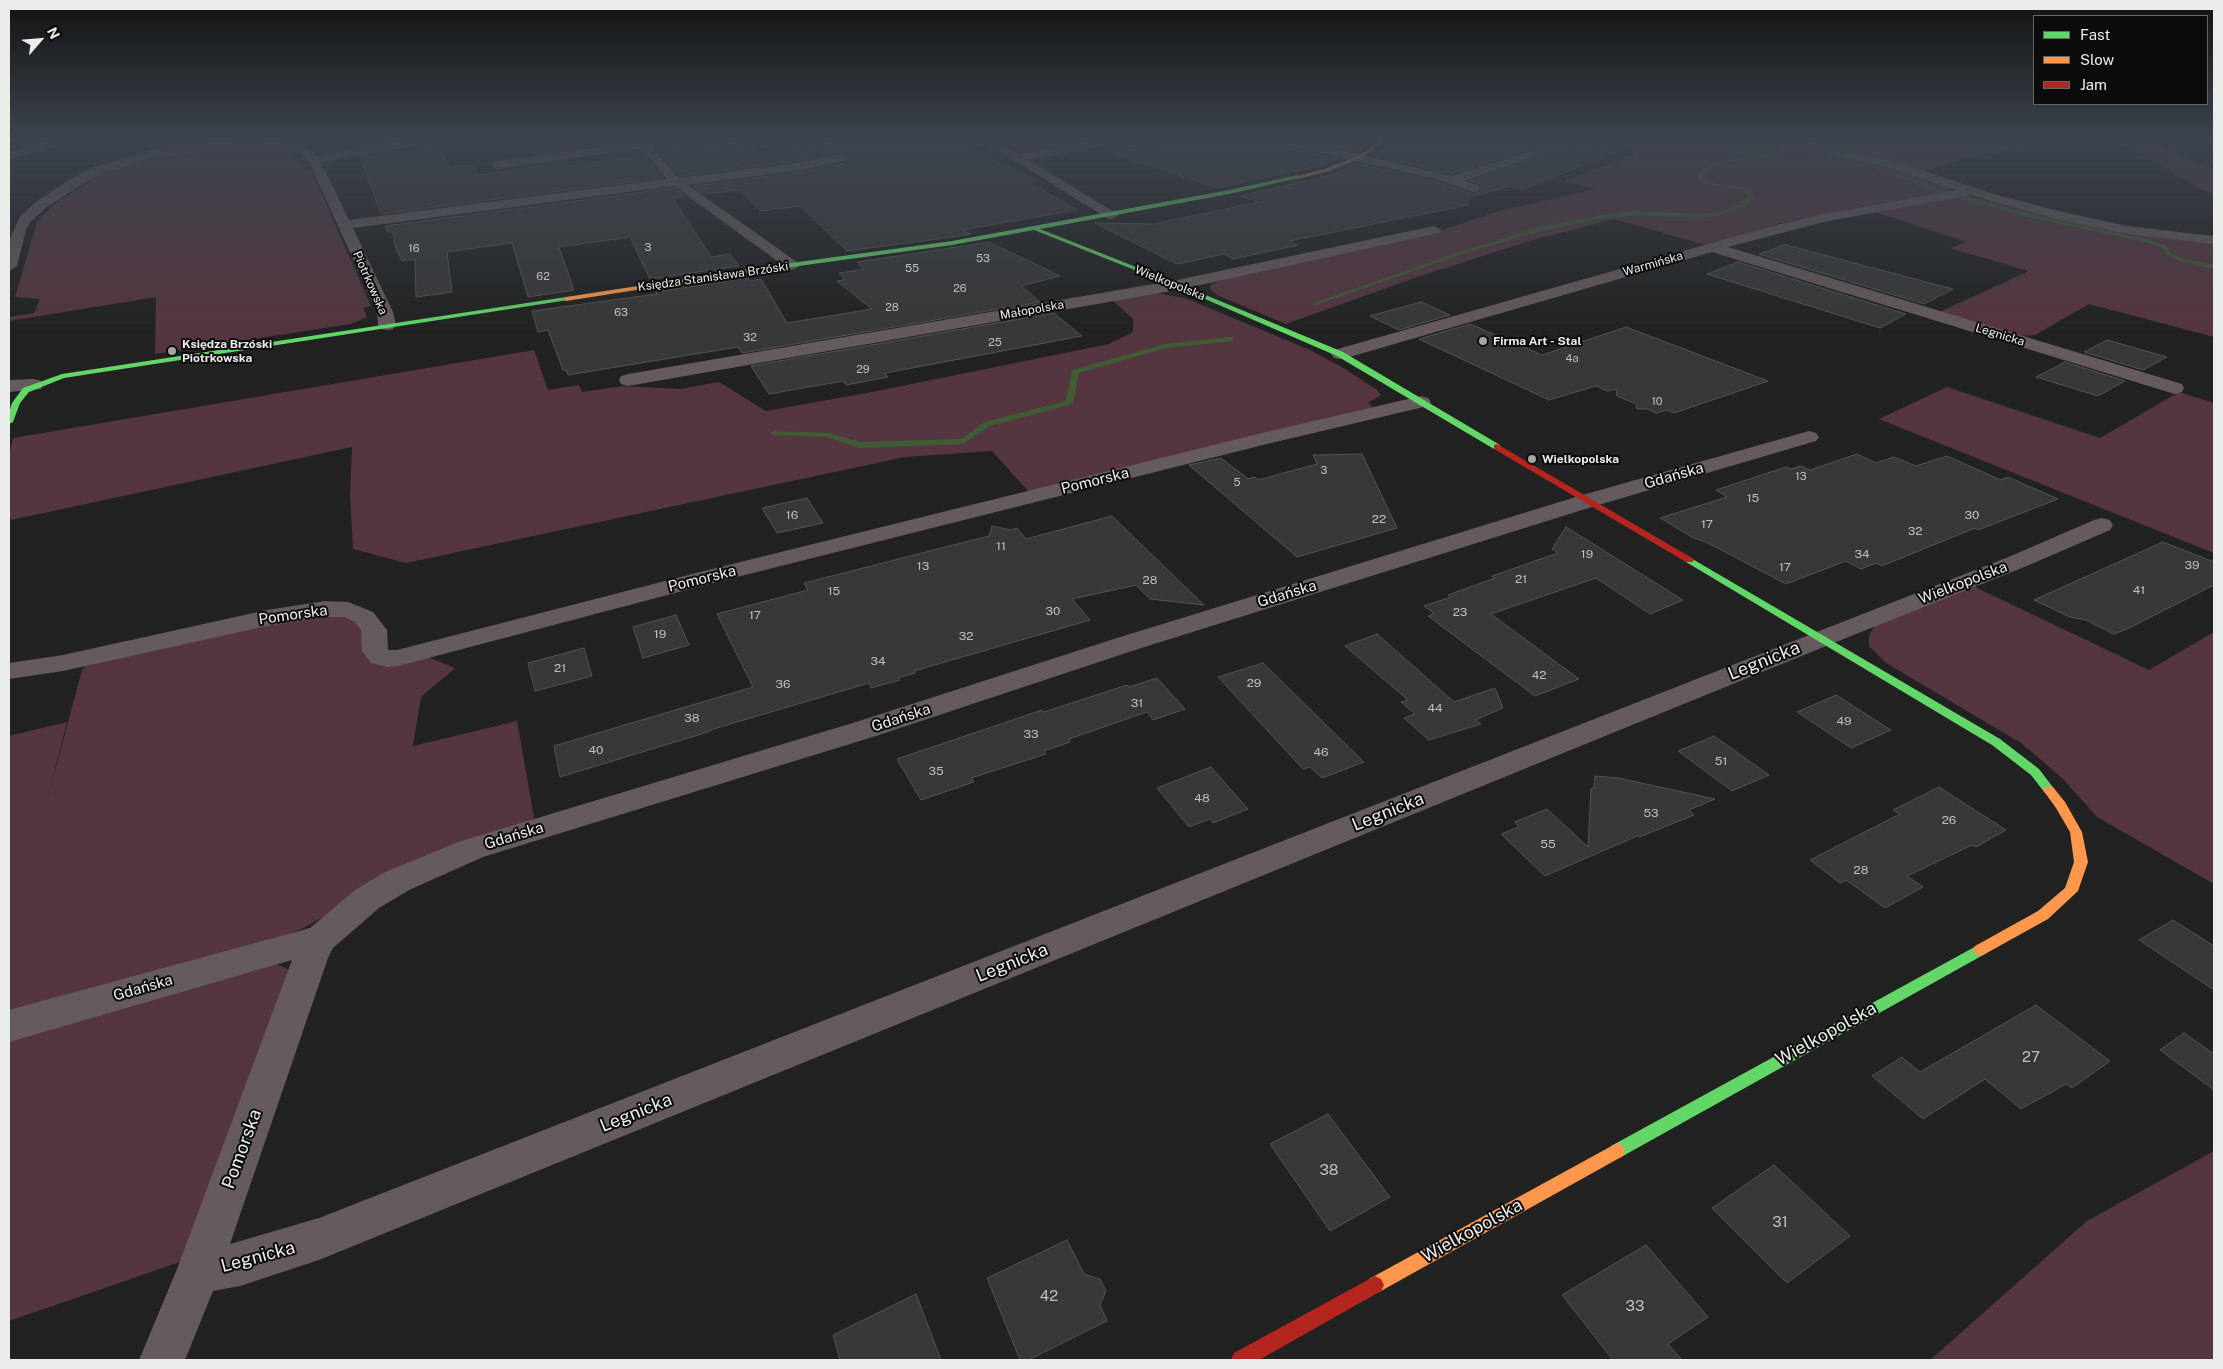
<!DOCTYPE html>
<html>
<head>
<meta charset="utf-8">
<style>
	body { margin:0 }
	#map { position:relative; width:2223px; height:1369px; overflow:hidden; background:#212221; font-family:"Public Sans",sans-serif }
	canvas { display:block }
	.frame { position:absolute; inset:0; border:10px solid #ebedeb; pointer-events:none }
	.legend { position:absolute; left:2033px; top:15px; width:175px; height:90px; box-sizing:border-box; background:#0b0c0b; border:1px solid #656665; margin:0; padding:6px 9px; list-style:none; font-size:15px; color:#ebedeb }
	.legend li { display:flex; align-items:center; gap:10px; height:25px }
	.legend b { width:25px; border:1px solid #656665 }
	.north { position:absolute; left:15px; top:15px; width:50px; height:50px; -webkit-text-stroke:4px #0b0c0b; paint-order:stroke; rotate:63deg; font-size:14px; font-weight:700; line-height:20px; text-align:center; color:#ebedeb }
	.north::after { content:''; display:block; margin:auto; width:18px; height:22px; background:#ebedeb; clip-path:polygon(50% 0,100% 100%,50% 72%,0 100%) }
</style>
</head>
<body>
<div id="map">
<canvas width="2223" height="1369"></canvas>
<div class="frame"></div>
<ul class="legend">
<li><b style="height:6px;background:#63d668"></b>Fast</li>
<li><b style="height:6px;background:#ff974d"></b>Slow</li>
<li><b style="height:6px;background:#b3261e"></b>Jam</li>
</ul>
<div class="north">N</div>
</div>
<script>
const g = document.querySelector('canvas').getContext('2d');
g.lineJoin = 'round';
function fill(path, color) {
  g.fillStyle = color;
  g.fill(path, 'evenodd');
}
function toPath(rows) {
  const path = new Path2D();
  for (const r of rows) {
    path.moveTo(r[0], r[1]);
    for (let i = 2; i < r.length; i += 2) path.lineTo(r[i], r[i + 1]);
  }
  return path;
}
function trace(path, color, width, dash) {
  g.strokeStyle = color;
  g.lineWidth = width;
  g.lineCap = dash ? 'butt' : 'round';
  g.setLineDash(dash || []);
  g.stroke(path);
}
function write(font, color, halo, rows, align = 'center') {
  g.font = font + ' "Public Sans",sans-serif';
  g.lineWidth = 4;
  g.setLineDash([]);
  g.textBaseline = 'middle';
  g.strokeStyle = halo;
  g.fillStyle = color;
  for (const [text, x, y, turn = 0] of rows) {
    g.save();
    g.translate(x, y);
    g.rotate((+turn || 0) * Math.PI / 180);
    g.textAlign = isNaN(turn) ? turn : align;
    if (halo) g.strokeText(text, 0, 0);
    g.fillText(text, 0, 0);
    g.restore();
  }
}
const green = toPath([
	[1608,141,1786,141,1855,156,1951,189,1947,191,1780,223,1705,245,1615,219,1533,240,1420,276,1286,324,1217,295,1210,289,1211,284,1229,278,1440,231,1499,211,1595,189,1564,181,1635,154,1628,146],
	[1853,141,2067,141,1961,159,1921,172,1828,147],
	[2116,141,2148,141,2214,169,2214,196],
	[248,147,289,151,301,159,306,170,311,170,371,306,363,308,367,317,351,324,155,354,156,297,9,321,9,317,34,313,40,299,15,297,37,222,52,206,107,170,165,155],
	[1964,195,2155,237,2214,242,2214,337,2089,304,2035,335,2019,336,1937,313,2029,271,1950,248,1967,242,1875,212],
	[1151,292,1185,298,1308,349,1340,366,1376,389,1381,395,1368,403,1373,407,1359,411,1030,493,992,451,905,457,406,563,353,549,350,494,352,447,11,520,9,514,9,454,13,438,534,350,548,390,579,385,582,392,623,386,680,389,719,382,766,411,872,392,1109,344,1133,332,1133,319,1111,299],
	[1947,387,2100,438,2179,392,2214,403,2214,553,1879,419],
	[1973,586,2149,670,2214,632,2214,884,2097,817,2062,778,2021,743,1886,663,1869,646,1869,635,1877,623],
	[321,616,343,617,356,621,365,632,366,655,426,656,455,668,421,697,413,746,517,721,535,823,340,907,304,928,243,952,9,1018,9,736,67,722,47,800,82,670,88,663,190,639],
	[274,963,288,969,290,984,180,1262,9,1321,9,1035,249,966],
	[2214,1151,2214,1360,1930,1360,2087,1221]
]);
const stream = toPath([
	[1758,141,1767,141,1863,160,1934,187,1976,200,2044,217,2154,241,2167,246,2170,252,2183,259,2214,265,2214,269,2179,261,2166,254,2163,248,2150,243,2044,221,1972,202,1930,189,1860,162,1787,148,1781,154,1718,164,1703,174,1704,179,1713,183,1748,188,1754,197,1745,206,1717,216,1696,218,1636,215,1601,219,1541,231,1466,253,1316,305,1311,304,1462,251,1540,227,1601,215,1636,211,1696,214,1714,213,1741,204,1748,197,1744,190,1710,185,1700,181,1697,174,1715,162,1779,152,1783,147,1758,141],
	[1230,337,1233,337,1233,341,1166,348,1079,373,1073,404,990,426,963,444,860,448,827,437,774,435,770,433,774,431,828,433,861,442,961,439,984,422,1066,401,1072,370,1165,344,1230,337]
]);
const building = toPath([
	[843,141,957,141,1037,181,1030,183,1077,210,962,230,971,234,952,237,847,251,800,206,761,211,739,190,704,194,693,186,802,172,848,162,852,157,845,151,802,160,680,176,660,154,742,142,757,153,843,141],
	[1172,141,1279,141,1287,147,1338,159,1322,165,1218,188,1114,154,1172,141],
	[1310,141,1372,141,1355,152,1310,141],
	[1392,141,1554,141,1452,174,1373,156,1392,141],
	[1579,143,1619,151,1523,189,1510,186,1467,198,1468,205,1289,241,1298,245,1233,259,1224,254,1177,264,1095,223,1153,224,1259,202,1240,196,1331,175,1359,164,1434,181,1473,194,1480,192,1482,187,1479,183,1470,181,1579,143],
	[441,150,450,167,472,165,478,175,563,163,566,166,645,156,663,178,381,214,360,157,394,152,406,155,441,150],
	[674,188,685,196,673,198,711,257,730,254,739,266,650,279,630,237,559,247,574,290,528,297,512,243,447,252,452,292,416,297,415,259,402,261,395,246,393,232,388,232,385,226,674,188],
	[989,242,1060,276,1021,286,1040,302,742,353,738,347,568,375,567,371,563,370,548,330,538,332,532,311,657,294,656,292,748,278,750,281,761,279,787,323,872,309,837,281,845,280,839,273,864,269,857,262,989,242],
	[1784,245,1786,245,1953,289,1924,304,1759,254,1784,245],
	[1738,262,1906,314,1880,328,1707,274,1738,262],
	[1421,302,1450,315,1399,330,1370,316,1421,302],
	[1054,313,1082,336,885,373,888,377,846,385,843,381,769,394,751,366,1054,313],
	[1470,324,1542,355,1626,327,1768,381,1674,413,1667,410,1656,413,1648,409,1637,409,1636,404,1617,396,1616,389,1607,391,1596,386,1549,400,1419,339,1470,324],
	[2107,340,2167,357,2143,370,2084,352,2107,340],
	[2065,362,2125,381,2098,396,2036,377,2065,362],
	[1362,454,1397,528,1297,557,1189,465,1221,458,1248,479,1255,477,1258,480,1317,464,1313,455,1362,454],
	[1857,454,1876,463,1894,457,1916,466,1947,456,2001,480,2008,477,2058,499,1978,530,1975,528,1882,566,1876,563,1861,569,1846,561,1786,584,1712,545,1692,537,1660,518,1727,497,1716,490,1786,467,1791,469,1801,466,1810,470,1857,454],
	[807,498,823,523,777,533,762,508,807,498],
	[1112,516,1204,605,1150,599,1136,585,1072,599,1090,620,914,671,915,673,898,678,900,680,871,688,869,683,710,730,711,731,560,777,554,746,753,687,717,614,808,590,804,583,989,536,992,526,1011,530,1017,528,1026,539,1112,516],
	[1566,527,1683,600,1650,614,1596,578,1491,614,1579,679,1535,696,1428,616,1434,613,1424,606,1451,597,1448,595,1495,578,1492,576,1558,553,1552,549,1566,527],
	[2163,542,2214,562,2214,585,2127,629,2114,634,2086,620,2070,617,2034,600,2163,542],
	[676,615,689,645,643,658,633,627,676,615],
	[1377,634,1454,702,1495,688,1503,708,1475,720,1481,724,1429,740,1404,718,1415,714,1401,702,1408,700,1345,646,1377,634],
	[584,648,592,676,535,691,528,663,584,648],
	[1263,663,1322,721,1364,762,1322,778,1310,767,1303,769,1218,677,1263,663],
	[1157,678,1185,709,1153,720,1147,712,1069,739,1070,742,1044,751,1046,754,971,778,974,782,921,800,897,759,1042,710,1044,712,1127,685,1129,687,1157,678],
	[1836,695,1891,730,1851,748,1797,712,1836,695],
	[1714,736,1769,775,1732,791,1678,751,1714,736],
	[1211,767,1248,809,1213,823,1210,819,1189,827,1157,788,1211,767],
	[1595,776,1618,778,1715,799,1689,810,1694,815,1639,837,1637,836,1545,876,1501,834,1519,827,1515,822,1547,809,1588,847,1591,789,1594,787,1595,776],
	[1939,787,2006,830,1976,847,1972,845,1907,876,1923,887,1885,908,1846,880,1840,883,1810,860,1900,814,1893,810,1939,787],
	[2173,920,2214,946,2214,990,2139,940,2173,920],
	[2036,1005,2110,1061,2072,1088,2066,1084,2021,1109,1985,1079,1923,1119,1872,1076,1902,1057,1920,1072,2036,1005],
	[2184,1033,2214,1054,2214,1090,2160,1050,2184,1033],
	[1328,1114,1390,1197,1330,1231,1270,1144,1328,1114],
	[1774,1165,1850,1236,1787,1283,1712,1208,1774,1165],
	[1067,1240,1084,1274,1100,1279,1106,1291,1100,1305,1107,1321,1028,1360,1020,1360,987,1278,1067,1240],
	[1646,1245,1708,1317,1668,1344,1682,1360,1613,1360,1562,1295,1646,1245],
	[916,1294,941,1360,840,1360,833,1335,916,1294]
]);
const street = toPath([
	[49,141,69,141,67,143,9,159,9,151,49,141],
	[257,141,293,144,308,148,317,156,401,141,427,141,421,145,321,162,349,220,667,179,649,157,639,149,497,169,491,165,497,161,632,143,631,141,675,141,673,143,652,147,679,178,802,162,844,153,850,157,848,160,802,170,688,185,797,262,800,265,797,268,792,270,787,268,674,186,353,228,393,312,396,325,393,329,387,330,381,329,378,325,377,312,309,162,300,154,292,152,257,149,207,151,151,158,108,171,89,180,47,207,31,221,26,230,17,266,9,271,9,241,20,216,37,201,79,174,100,165,150,151,207,143,257,141],
	[983,141,997,141,1020,154,1090,141,1114,141,1108,145,1029,160,1119,215,1112,219,1107,218,983,141],
	[1281,141,1302,141,1452,176,1560,141,1578,141,1576,143,1464,181,1478,185,1480,188,1478,191,1473,192,1435,179,1287,145,1281,141],
	[1786,141,1807,141,1891,160,1997,195,2063,212,2127,226,2214,236,2214,244,2127,234,2057,219,1970,195,1824,222,1728,247,2182,384,2184,388,2182,392,2175,394,2168,392,1712,252,1346,358,1340,359,1334,358,1331,354,1334,350,1768,227,1824,214,1955,190,1883,166,1788,143,1786,141],
	[1434,226,1441,230,1439,233,1177,290,628,386,621,384,619,380,621,376,628,374,1177,280,1434,226],
	[34,379,41,381,43,385,41,389,9,392,9,380,34,379],
	[1421,396,1428,398,1431,402,1428,406,1267,444,713,583,398,666,387,667,371,663,362,651,361,630,355,622,344,617,325,617,267,626,63,671,9,679,9,663,63,655,267,610,325,601,348,602,373,612,387,630,388,650,397,650,704,571,1266,432,1421,396],
	[1809,431,1816,433,1819,437,1816,441,1595,506,1135,650,876,736,483,857,409,890,379,908,333,948,328,958,230,1244,319,1218,2011,556,2094,520,2102,518,2110,520,2113,525,2110,530,2027,566,1831,644,319,1260,240,1286,213,1291,185,1360,139,1360,177,1269,292,960,9,1042,9,1010,310,928,355,890,385,872,461,841,856,722,1117,638,1579,496,1809,431]
]);
const fast = toPath([
	[1297,175,1299,178,1229,194,1040,229,1179,284,1343,352,1500,445,1500,449,1494,449,1337,356,1175,286,1034,230,952,245,762,271,759,269,762,267,952,241,1229,190,1297,175],
	[566,297,569,299,568,300,64,378,29,392,20,403,13,422,9,424,9,412,12,403,23,388,62,374,566,297],
	[1689,557,2000,739,2039,769,2055,790,2053,793,2045,793,2031,775,1992,745,1686,562,1684,560,1686,558,1689,557],
	[1980,944,1985,946,1987,950,1985,954,1623,1156,1617,1159,1611,1156,1609,1151,1611,1146,1980,944]
]);
const slow = toPath([
	[1381,141,1386,141,1361,158,1329,171,1297,179,1294,177,1325,169,1357,156,1381,141],
	[762,267,764,268,764,270,566,301,563,299,566,297,762,267],
	[2049,786,2053,787,2065,802,2082,832,2088,862,2078,891,2048,919,1985,954,1980,956,1975,954,1973,950,1975,946,2038,911,2065,888,2074,862,2070,832,2056,808,2043,790,2045,787,2049,786],
	[1617,1143,1623,1146,1625,1151,1623,1156,1381,1291,1375,1294,1369,1291,1366,1285,1369,1279,1617,1143]
]);
const jam = toPath([
	[1497,444,1692,558,1694,560,1692,562,1686,562,1494,449,1494,445,1497,444],
	[1375,1276,1381,1279,1384,1285,1381,1291,1259,1360,1231,1360,1234,1353,1375,1276]
]);
const markers = [
	[1483,341,5,"#a4a6a4"],
	[172,351,5,"#a4a6a4"],
	[1532,459,5,"#a4a6a4"]
];
const farNumbernames = [
	["3",648,248],
	["16",414,249],
	["53",983,259],
	["55",912,269],
	["62",543,277],
	["26",960,289],
	["28",892,308],
	["63",621,313],
	["32",750,338],
	["25",995,343],
	["4a",1572,359],
	["29",863,370],
	["10",1657,402],
	["3",1324,471],
	["13",1801,477],
	["5",1237,483]
];
const farStreetnames = [
	["Warmińska",1653,264,-16],
	["Księdza Stanisława Brzóski",713,277,-8],
	["Piotrkowska",370,283,66],
	["Wielkopolska",1170,283,22],
	["Małopolska",1032,310,-10],
	["Legnicka",2000,335,17]
];
const farPoinames = [
	["Firma Art - Stal",1493,341],
	["Księdza Brzóski",182,344],
	["Piotrkowska",182,358],
	["Wielkopolska",1542,459]
];
const numberNames = [
	["15",1753,498],
	["16",792,515],
	["30",1972,515],
	["22",1379,519],
	["17",1707,524],
	["32",1915,531],
	["11",1001,546],
	["19",1587,554],
	["34",1862,554],
	["39",2192,565],
	["13",923,566],
	["17",1785,567],
	["21",1521,579],
	["28",1150,580],
	["41",2139,590],
	["15",834,591],
	["30",1053,611],
	["23",1460,612],
	["17",755,615],
	["19",660,634],
	["32",966,636],
	["34",878,661],
	["21",560,668],
	["42",1539,675],
	["29",1254,683],
	["36",783,684],
	["31",1137,703],
	["44",1435,708],
	["38",692,718],
	["49",1844,721],
	["33",1031,734],
	["40",596,750],
	["46",1321,752],
	["51",1721,761],
	["35",936,771],
	["48",1202,798],
	["53",1651,813],
	["26",1949,820],
	["55",1548,844],
	["28",1861,870]
];
const streetNames = [
	["Gdańska",1674,476,-16],
	["Pomorska",1095,481,-14],
	["Pomorska",702,579,-14],
	["Wielkopolska",1963,583,-21],
	["Gdańska",1287,594,-17],
	["Pomorska",293,615,-8],
	["Gdańska",901,718,-18],
	["Gdańska",514,836,-17],
	["Gdańska",143,988,-16]
];
const nearNumbernames = [
	["27",2031,1057],
	["38",1329,1170],
	["31",1780,1222],
	["42",1049,1296],
	["33",1635,1306]
];
const nearStreetnames = [
	["Legnicka",1764,661,-22],
	["Legnicka",1388,812,-22],
	["Legnicka",1012,963,-22],
	["Wielkopolska",1826,1034,-29],
	["Legnicka",636,1113,-22],
	["Pomorska",242,1149,-70],
	["Wielkopolska",1472,1231,-29],
	["Legnicka",258,1257,-15]
];
fill(green, '#55353f');
fill(stream, '#3f5c35');
fill(building, '#373837');
trace(building, '#525452', 1);
fill(street, '#655a5d');
fill(fast, '#63d668');
fill(slow, '#ff974d');
fill(jam, '#b3261e');
const sky = g.createLinearGradient(0, 0, 0, 333);
sky.addColorStop(0, '#121312');
sky.addColorStop(0.42, '#3d444e');
sky.addColorStop(1, '#3d444e00');
g.fillStyle = sky;
g.fillRect(0, 0, 2223, 333);
for (const [x, y, r, color] of markers) {
  const dot = new Path2D();
  dot.arc(x, y, r, 0, 2 * Math.PI);
  g.fillStyle = color;
  g.fill(dot);
  trace(dot, '#0b0c0b', 2);
}
write('11px', '#bec0be', null, farNumbernames);
write('12px', '#ebedeb', '#0b0c0b', farStreetnames);
write('bold 12px', '#ebedeb', '#0b0c0b', farPoinames, 'left');
write('12px', '#bec0be', null, numberNames);
write('15px', '#ebedeb', '#0b0c0b', streetNames);
write('15px', '#bec0be', null, nearNumbernames);
write('18px', '#ebedeb', '#0b0c0b', nearStreetnames);
</script>
</body>
</html>
